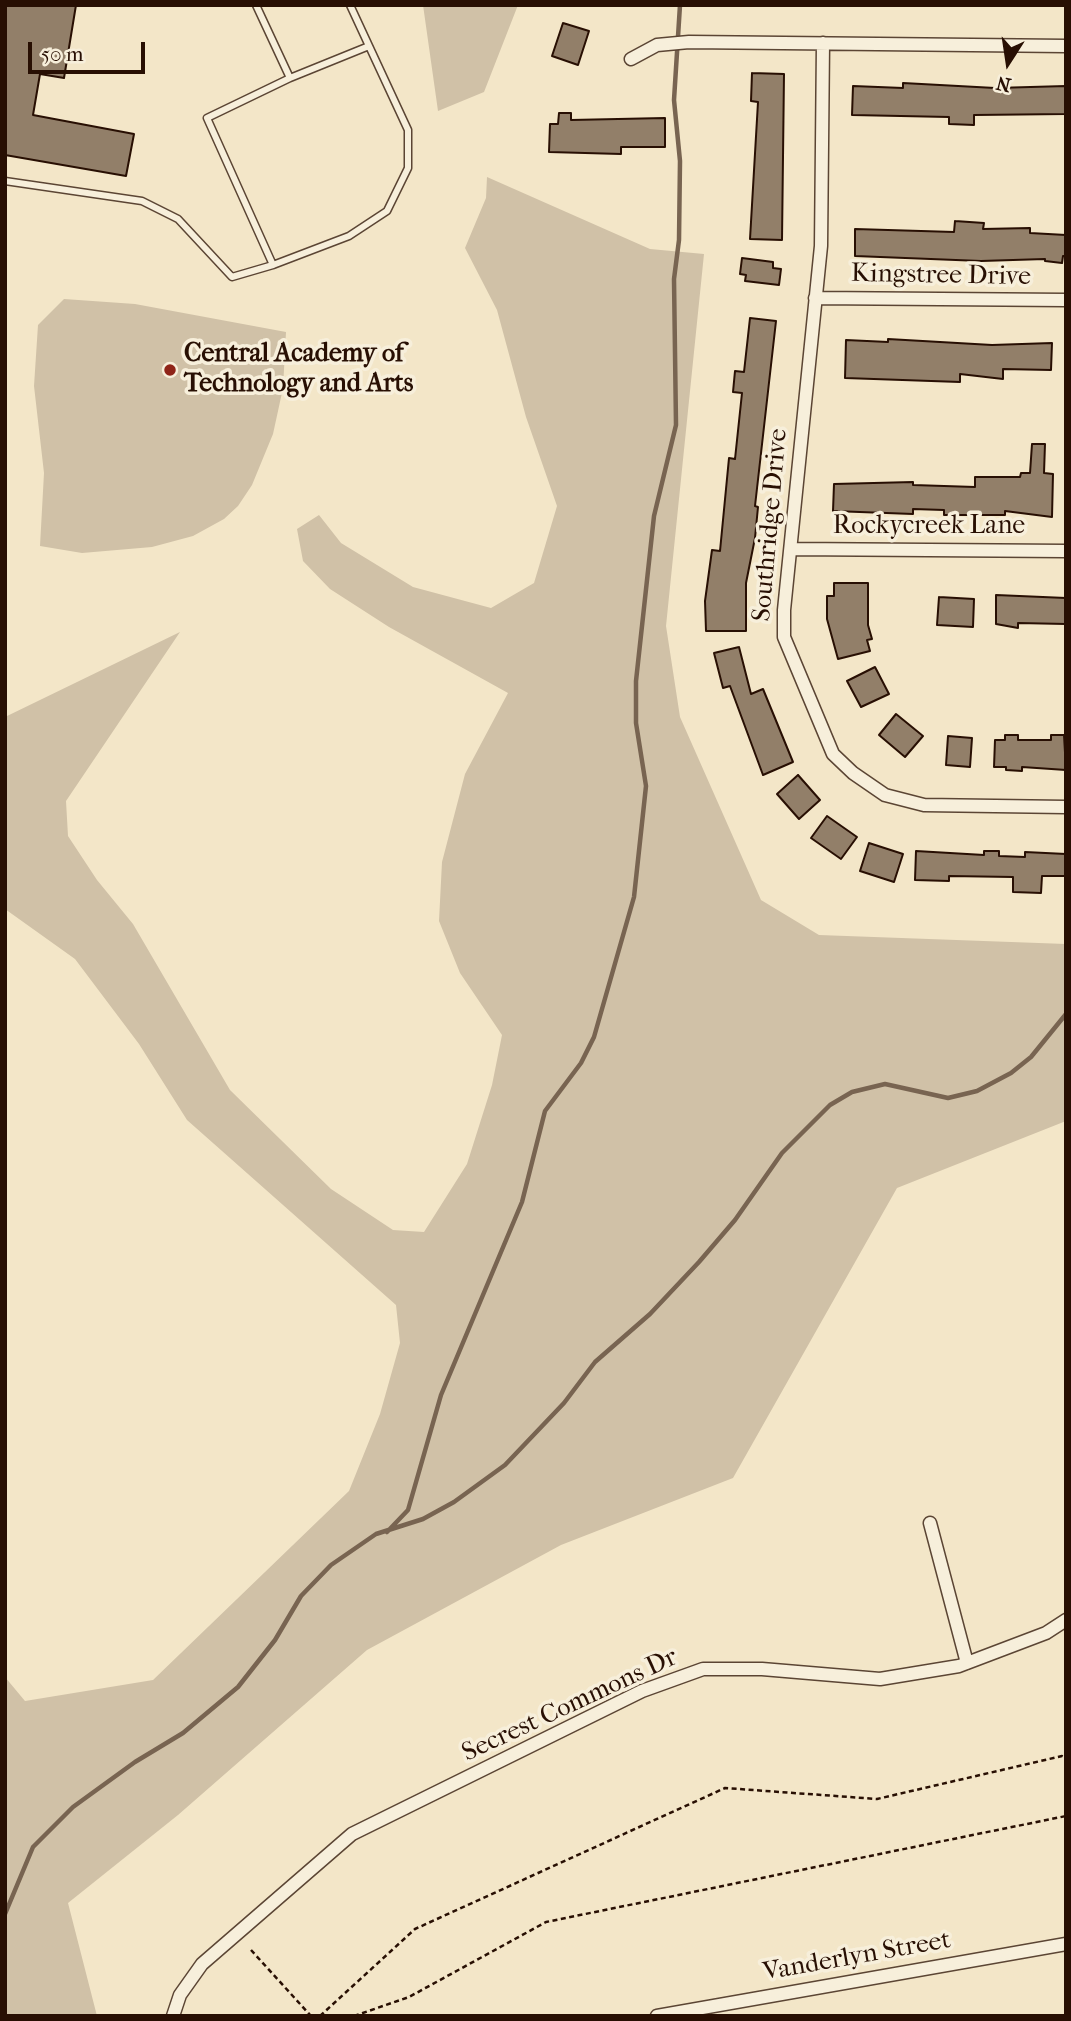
<!DOCTYPE html>
<html>
<head>
<meta charset="utf-8">
<style>
	body { margin:0 }
	#map { position:relative; width:1071px; height:2021px; overflow:hidden; background:#f3e6c8; font-family:"IM FELL French Canon",serif }
	canvas { display:block }
	.frame { position:absolute; inset:0; border:7px solid #280f03; pointer-events:none }
	.north { position:absolute; left:973px; top:28px; width:70px; height:70px; -webkit-text-stroke:5px #f7efdb; paint-order:stroke; rotate:192deg; font-size:19px; font-weight:700; line-height:28px; text-align:center; color:#280f03 }
	.north::after { content:''; display:block; margin:auto; width:24px; height:32px; background:#280f03; clip-path:polygon(50% 0,100% 100%,50% 72%,0 100%) }
	.scale { position:absolute; left:28px; top:42px; width:117px; height:32px; box-sizing:border-box; border:4px solid #280f03; border-top:0; padding-left:9px; font-size:21px; line-height:24px; white-space:nowrap; color:#280f03; -webkit-text-stroke:5px #f7efdb; paint-order:stroke }
</style>
</head>
<body>
<div id="map">
<canvas width="1071" height="2021"></canvas>
<div class="frame"></div>
<div class="north">N</div>
<div class="scale">50 m</div>
</div>
<script>
const g = document.querySelector('canvas').getContext('2d');
g.lineJoin = 'round';
function fill(path, color) {
  g.fillStyle = color;
  g.fill(path, 'evenodd');
}
function toPath(rows) {
  const path = new Path2D();
  for (const r of rows) {
    path.moveTo(r[0], r[1]);
    for (let i = 2; i < r.length; i += 2) path.lineTo(r[i], r[i + 1]);
  }
  return path;
}
function trace(path, color, width, dash) {
  g.strokeStyle = color;
  g.lineWidth = width;
  g.lineCap = dash ? 'butt' : 'round';
  g.setLineDash(dash || []);
  g.stroke(path);
}
function write(font, color, halo, rows, align = 'center') {
  g.font = font + ' "IM FELL French Canon",serif';
  g.lineWidth = 7;
  g.setLineDash([]);
  g.textBaseline = 'middle';
  g.strokeStyle = halo;
  g.fillStyle = color;
  for (const [text, x, y, turn = 0] of rows) {
    g.save();
    g.translate(x, y);
    g.rotate((+turn || 0) * Math.PI / 180);
    g.textAlign = isNaN(turn) ? turn : align;
    if (halo) g.strokeText(text, 0, 0);
    g.fillText(text, 0, 0);
    g.restore();
  }
}
const green = toPath([
	[423,5,518,5,484,92,438,111],
	[487,177,650,249,704,254,666,626,680,717,761,900,819,935,1066,944,1066,1121,897,1188,733,1478,561,1545,367,1650,178,1815,68,1903,97,2016,5,2016,5,1677,25,1701,153,1680,349,1491,380,1414,400,1343,396,1305,187,1120,139,1044,75,959,5,909,5,717,180,632,66,801,68,836,97,880,133,924,230,1090,331,1189,393,1230,424,1232,467,1164,492,1085,502,1035,460,973,439,921,442,862,465,774,508,693,389,627,330,589,303,561,297,529,319,515,341,543,413,587,491,608,534,583,557,506,526,417,497,310,465,248,486,198],
	[64,299,135,304,286,332,283,388,273,434,252,485,238,506,224,519,193,536,152,547,82,553,40,546,44,473,34,386,38,325]
]);
const stream = toPath([
	[387,1532,408,1510,441,1395,522,1202,545,1111,581,1063,594,1037,634,897,646,786,636,723,636,681,654,516,676,425,674,279,679,240,680,161,674,100,680,5],
	[5,1914,33,1847,73,1807,135,1762,183,1733,238,1687,275,1640,301,1596,331,1565,376,1534,423,1519,454,1502,505,1465,564,1403,595,1362,650,1314,699,1262,735,1220,782,1153,830,1105,852,1092,885,1084,948,1098,977,1091,1011,1073,1031,1057,1066,1014]
]);
const building = toPath([
	[5,5,76,5,64,78,40,74,33,115,134,134,126,176,5,155,5,5],
	[563,23,589,31,578,65,552,56,563,23],
	[752,73,784,74,782,240,750,239,758,102,751,101,752,73],
	[903,83,995,88,1066,86,1066,114,974,115,974,125,949,124,949,117,852,115,853,86,903,88,903,83],
	[559,113,571,113,571,120,665,118,665,147,621,147,621,154,549,152,550,124,558,124,559,113],
	[955,221,984,223,983,229,1030,228,1030,233,1066,235,1066,256,1063,256,1062,263,1045,261,1045,259,981,261,855,256,855,229,954,232,955,221],
	[742,258,773,262,773,268,781,269,779,285,745,281,746,275,740,274,742,258],
	[750,318,776,321,755,506,758,507,755,538,746,583,746,631,706,631,705,601,712,550,720,551,729,458,735,459,742,393,733,392,735,371,744,372,750,318],
	[888,339,992,345,1052,343,1051,370,1003,369,1003,379,960,374,960,382,845,378,846,340,888,342,888,339],
	[1032,444,1045,444,1044,473,1053,474,1052,517,1005,511,1005,515,944,515,944,510,913,509,913,514,833,511,834,484,913,482,913,485,975,487,975,477,1020,477,1021,473,1030,473,1032,444],
	[834,583,868,583,868,625,872,639,867,640,870,651,838,659,827,619,827,596,834,596,834,583],
	[996,595,1066,598,1066,624,1018,623,1018,628,996,624,996,595],
	[939,597,974,599,973,627,937,625,939,597],
	[739,647,751,694,763,689,793,762,763,775,730,686,723,688,714,653,739,647],
	[875,667,889,694,861,707,847,681,875,667],
	[896,714,923,736,905,757,879,735,896,714],
	[1005,735,1018,735,1018,740,1051,740,1051,735,1064,735,1066,770,1022,767,1022,771,1006,770,1006,767,994,767,995,740,1005,740,1005,735],
	[948,736,972,738,970,767,946,765,948,736],
	[798,775,820,800,799,819,777,794,798,775],
	[827,816,857,837,841,859,811,838,827,816],
	[869,843,903,854,894,882,860,871,869,843],
	[916,851,984,855,984,851,999,851,999,856,1025,857,1025,852,1066,854,1066,876,1042,876,1041,893,1013,892,1013,877,949,876,949,881,915,880,916,851]
]);
const path = toPath([
	[251,1950,311,2016],
	[320,2016,415,1929,725,1788,877,1799,1062,1756,1066,1758],
	[354,2016,409,1997,546,1922,1066,1816]
]);
const service = toPath([
	[256,5,290,78,207,118,273,265,349,236,387,211,408,168,408,130,350,5],
	[290,78,369,46],
	[5,181,142,201,178,219,232,277,273,265]
]);
const minor = toPath([
	[823,43,821,246,784,610,784,637,833,754,853,773,885,795,924,805,1066,807],
	[631,59,657,45,689,42,1066,46],
	[815,298,1066,300],
	[791,549,1066,551],
	[930,1523,967,1663],
	[173,2016,180,1995,202,1964,352,1834,642,1691,703,1669,762,1669,880,1679,959,1666,1046,1633,1066,1620],
	[657,2016,1066,1944]
]);
const markers = [
	[170,370,7,"#8f2418"]
];
const streetNames = [
	["Kingstree Drive",941,276,1],
	["Southridge Drive",771,525,-85],
	["Rockycreek Lane",929,527],
	["Secrest Commons Dr",570,1706,-25],
	["Vanderlyn Street",857,1957,-10]
];
const poiNames = [
	["Central Academy of",184,355],
	["Technology and Arts",184,385]
];
fill(green, '#d0c1a7');
trace(stream, '#786451', 4.5);
fill(building, '#927f69');
trace(building, '#280f03', 2);
trace(service, '#5b4534', 9);
trace(minor, '#5b4534', 15);
trace(path, '#280f03', 2.5, [5, 3.5]);
trace(service, '#f7efdb', 6);
trace(minor, '#f7efdb', 12);
for (const [x, y, r, color] of markers) {
  const dot = new Path2D();
  dot.arc(x, y, r, 0, 2 * Math.PI);
  g.fillStyle = color;
  g.fill(dot);
  trace(dot, '#f7efdb', 2.5);
}
write('26px', '#280f03', '#f7efdb', streetNames);
write('bold 26px', '#280f03', '#f7efdb', poiNames, 'left');
</script>
</body>
</html>
